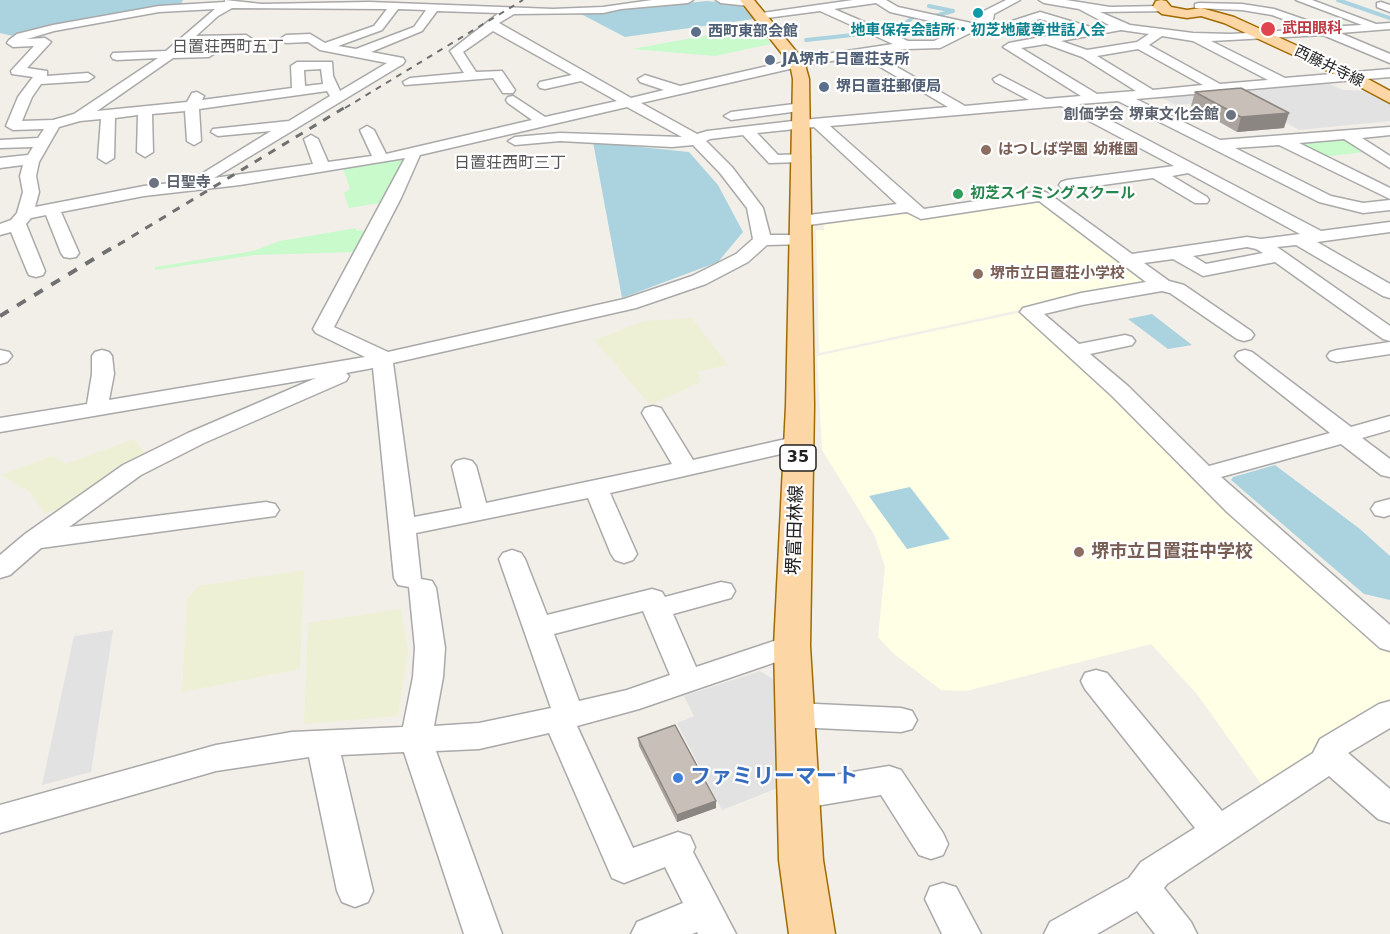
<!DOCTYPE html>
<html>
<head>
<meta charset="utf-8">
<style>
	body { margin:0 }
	canvas { display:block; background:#f2efe9 }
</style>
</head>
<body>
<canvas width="1390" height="934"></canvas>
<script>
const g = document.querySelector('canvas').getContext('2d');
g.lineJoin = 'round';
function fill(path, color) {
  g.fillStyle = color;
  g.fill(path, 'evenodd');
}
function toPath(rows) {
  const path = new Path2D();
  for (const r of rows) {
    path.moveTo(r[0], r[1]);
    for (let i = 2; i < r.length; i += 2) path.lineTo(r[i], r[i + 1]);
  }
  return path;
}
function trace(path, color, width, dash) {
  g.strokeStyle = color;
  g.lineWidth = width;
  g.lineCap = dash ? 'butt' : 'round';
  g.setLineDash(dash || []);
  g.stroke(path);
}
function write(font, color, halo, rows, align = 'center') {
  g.font = font + ' "DejaVu Sans","Noto Sans JP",sans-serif';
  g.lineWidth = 4.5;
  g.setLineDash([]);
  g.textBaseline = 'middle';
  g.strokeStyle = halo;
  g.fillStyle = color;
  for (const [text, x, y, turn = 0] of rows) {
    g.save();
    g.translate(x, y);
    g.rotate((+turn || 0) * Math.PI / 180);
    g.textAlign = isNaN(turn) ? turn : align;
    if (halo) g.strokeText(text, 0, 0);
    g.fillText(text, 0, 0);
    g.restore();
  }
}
const education = toPath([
	[1039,202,1150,282,819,353,816,230,824,230,824,220,907,210,922,219],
	[1023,312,1390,651,1390,699,1322,739,1320,751,1261,784,1197,694,1151,644,966,691,941,690,894,654,878,637,885,567,875,536,822,450,817,356]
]);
const farmland = toPath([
	[692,318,728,365,697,372,701,382,650,405,594,340,644,321],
	[134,439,146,455,67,508,44,513,30,492,1,475,52,456,66,464],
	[304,570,300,669,182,692,187,599,198,586],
	[401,609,408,652,398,716,304,724,308,623]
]);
const park = toPath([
	[758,26,771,44,715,56,632,49],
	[1344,139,1365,152,1322,157,1295,143],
	[403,159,408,160,389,193,379,203,349,208,344,193,350,189,343,168],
	[356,228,356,231,364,230,356,252,255,255,155,270,155,267,253,251,280,241]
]);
const parking = toPath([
	[1325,82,1343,90,1367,91,1390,104,1390,121,1299,130,1247,100,1176,105,1157,96],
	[113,630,91,772,42,785,74,636],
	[760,671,779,683,780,787,722,810,677,723,694,716,684,696]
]);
const water = toPath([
	[0,0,183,0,180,6,13,36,0,33],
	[707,1,740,4,754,19,625,37,579,13],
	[593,142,689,152,718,185,743,232,718,262,622,298],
	[1152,314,1192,345,1168,349,1128,319],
	[1275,465,1360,529,1390,556,1390,600,1364,594,1231,480,1233,477],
	[910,487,950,539,907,549,869,496]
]);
const stream = toPath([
	[1338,0,1390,18],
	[929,6,953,11,931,17],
	[806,40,871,33,882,34,909,28,905,24,914,16,920,15]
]);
const minor = toPath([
	[225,0,262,4,369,2,553,9,603,7,652,0,693,0,688,3,621,9,603,13,514,14,499,23,631,98,664,90,640,82,638,79,645,75,680,86,807,57,893,44,820,11,759,19,753,16,755,14,853,0,886,0,898,7,971,23,983,17,984,11,1006,0,1020,0,994,14,993,20,978,29,940,48,906,49,807,65,641,103,697,134,707,131,802,120,948,107,872,62,870,59,876,55,965,106,1029,100,995,82,993,79,1000,75,1046,99,1081,96,1003,47,1009,43,1079,30,1040,19,1015,25,1009,22,1040,12,1094,28,1109,25,1079,9,1044,3,1039,0,1066,0,1110,7,1162,6,1168,9,1166,11,1100,12,1130,25,1193,33,1231,34,1310,29,1272,15,1242,10,1195,8,1195,4,1199,3,1242,4,1274,9,1326,27,1362,25,1296,0,1312,0,1376,24,1390,23,1390,29,1340,33,1390,54,1390,63,1323,35,1211,41,1285,78,1390,69,1390,77,1136,99,1220,140,1390,127,1390,135,1362,138,1390,156,1390,168,1344,139,1299,143,1390,188,1390,199,1279,145,1235,148,1331,196,1363,203,1390,200,1390,210,1363,213,1319,202,1118,101,1079,104,1321,231,1390,222,1390,232,1317,242,1390,284,1390,298,1383,296,1296,245,1277,247,1390,326,1390,341,1383,339,1275,262,1203,276,1173,259,1144,263,1169,281,1184,285,1251,331,1254,335,1251,339,1244,341,1237,339,1170,293,1162,291,1082,305,1044,314,1079,344,1125,335,1132,337,1135,341,1132,345,1090,354,1128,386,1209,466,1330,433,1238,360,1235,356,1238,352,1245,350,1252,352,1351,427,1390,416,1390,430,1362,438,1390,459,1390,477,1381,475,1341,444,1221,477,1390,625,1390,651,1380,648,1227,512,1112,396,1020,312,1023,308,1081,293,1146,282,1039,201,921,219,907,212,801,226,795,225,792,221,795,217,801,216,897,204,814,127,757,133,778,155,807,154,810,157,807,160,802,162,769,163,743,135,710,139,706,141,732,167,763,208,770,235,801,235,807,236,810,240,807,244,767,245,748,262,706,284,636,308,393,363,414,517,462,508,452,466,456,461,464,459,472,461,476,466,486,503,672,464,642,413,645,408,653,406,661,408,693,460,799,436,807,438,811,443,807,448,610,493,637,554,633,560,624,563,615,560,611,554,588,498,416,533,421,579,432,581,436,588,445,648,443,677,434,726,479,723,551,708,499,559,503,553,512,550,521,553,525,559,547,615,652,589,662,592,665,597,721,582,731,584,735,591,731,598,673,614,696,667,792,635,802,639,807,646,802,653,639,709,577,726,633,848,678,832,690,836,695,847,693,852,736,934,698,934,697,932,692,934,631,934,637,922,683,903,665,867,624,883,612,878,549,733,479,749,436,751,502,934,464,934,404,752,341,755,373,891,368,902,355,907,342,902,337,891,309,757,216,771,0,833,0,805,216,745,292,732,403,727,413,677,415,648,409,587,398,585,394,578,373,368,346,373,349,376,346,381,204,443,141,475,69,527,266,502,275,504,279,510,275,516,41,548,10,575,0,578,0,555,25,534,123,465,188,433,316,378,0,432,0,418,87,404,92,374,92,356,95,352,102,350,109,352,112,356,114,374,109,400,365,357,316,333,313,329,405,158,240,185,144,196,61,212,79,253,76,257,70,258,64,257,61,253,46,215,31,218,26,224,45,271,43,275,36,277,29,275,27,271,11,232,0,235,0,224,11,220,17,213,23,192,20,176,23,165,0,168,0,158,28,155,33,147,0,148,0,140,38,138,44,129,13,130,6,126,18,97,33,77,12,74,11,71,34,46,13,47,7,43,9,40,17,34,53,25,159,6,225,2,225,0],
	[876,3,890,12,961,28,934,41,908,41,834,9,876,3],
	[232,8,387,9,374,26,325,43,310,34,286,35,280,39,286,43,308,42,320,50,387,63,340,91,333,76,332,62,297,62,291,66,292,88,202,100,204,96,197,92,192,93,187,102,97,111,173,58,209,57,215,53,209,49,181,50,188,43,250,42,252,39,246,35,196,36,218,16,232,8],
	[215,9,166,51,113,53,111,56,113,59,117,60,158,58,74,114,53,120,22,121,32,97,41,84,88,81,94,77,88,73,47,76,47,71,27,68,51,42,45,38,27,39,54,31,159,12,215,9],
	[398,9,426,10,414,27,356,49,338,46,382,30,398,9],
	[437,11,499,13,450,51,464,73,410,78,403,82,405,85,493,78,503,93,513,93,515,90,502,71,476,72,463,52,493,31,572,75,540,82,538,85,540,88,545,89,581,81,617,101,545,117,513,96,508,97,506,100,508,103,532,120,386,154,374,130,367,126,360,130,372,156,328,162,318,139,311,135,304,139,313,164,214,178,403,64,405,61,403,58,371,52,422,31,437,11],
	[1121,30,1149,34,1137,42,1087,50,1061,41,1121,30],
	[1162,36,1193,41,1268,80,1220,84,1149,45,1162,36],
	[1046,44,1082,57,1136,91,1097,94,1021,48,1046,44],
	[1138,49,1203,85,1153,90,1097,56,1138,49],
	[321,69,323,84,305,86,304,70,321,69],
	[327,91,330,96,289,121,213,129,211,132,218,136,271,131,190,181,144,186,35,207,39,192,36,176,39,162,59,127,80,121,101,119,98,158,106,163,114,158,115,118,138,115,137,152,145,157,153,152,152,114,185,111,187,141,194,145,201,141,199,109,327,91],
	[1061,106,1174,166,1067,180,1061,182,1059,185,1061,188,1067,190,1153,178,1195,203,1207,203,1209,200,1207,197,1172,176,1188,173,1300,234,1261,239,1247,237,1132,254,1048,193,1042,191,924,209,830,126,1061,106],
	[627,107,682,137,560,133,515,137,508,141,515,145,560,141,672,147,693,145,720,173,747,208,753,239,736,254,692,276,624,299,388,352,334,327,401,198,420,155,627,107],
	[1247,247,1256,249,1263,253,1206,264,1193,256,1247,247],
	[643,611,670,675,627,690,579,701,554,634,643,611],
	[716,0,750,0,754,3,749,6,721,3,716,0],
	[1381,2,1390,5,1390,12,1377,7,1377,3,1381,2],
	[802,103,807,104,809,107,807,110,731,120,724,116,731,112,802,103],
	[1390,342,1390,354,1337,362,1330,360,1327,356,1330,352,1337,350,1390,342],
	[0,350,9,352,12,356,7,362,0,364,0,350],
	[1390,499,1390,515,1384,517,1375,515,1371,509,1375,503,1390,499],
	[1096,670,1107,673,1222,811,1313,753,1320,739,1379,704,1390,701,1390,728,1348,753,1390,789,1390,823,1378,819,1329,776,1167,884,1164,888,1191,922,1197,934,1155,934,1137,911,1097,934,1044,934,1050,922,1129,878,1141,862,1195,828,1085,689,1081,681,1085,673,1096,670],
	[795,703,901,708,912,711,917,720,912,729,901,732,795,727,784,724,779,715,784,706,795,703],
	[889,766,901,770,943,833,948,844,943,855,931,859,919,855,881,795,798,809,786,805,781,795,786,785,798,781,889,766],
	[943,883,956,887,981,934,942,934,925,899,930,887,943,883]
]);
const major = toPath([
	[740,0,754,0,804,61,809,79,814,406,810,646,823,860,835,934,789,934,779,860,774,646,786,406,793,79,790,64,740,0],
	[1161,0,1166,1,1171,7,1187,10,1201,8,1234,17,1357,73,1390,91,1390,103,1345,79,1224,23,1201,16,1187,18,1162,14,1153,7,1156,1,1161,0]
]);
const railFar2 = toPath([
	[345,108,523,0]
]);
const railFar1 = toPath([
	[118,245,347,106]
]);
const rail = toPath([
	[0,316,120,243]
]);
const wall = toPath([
	[1195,92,1284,128,1237,132,1191,106],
	[638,738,716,801,716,808,677,822,639,746]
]);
const shadedWall = toPath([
	[1289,113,1284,128,1237,132,1241,117],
	[716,801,716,808,677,822,677,815]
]);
const building = toPath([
	[1241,88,1289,113,1241,117,1195,92,1241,88],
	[675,725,716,801,677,815,638,738,675,725]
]);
const markers = [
	[978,13,6,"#0f9aa8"],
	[1268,29,8,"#e0444e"],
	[696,32,6,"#5c6f8a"],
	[770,60,6,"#5c6f8a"],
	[824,87,6,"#5c6f8a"],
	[1231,115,6,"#6b7280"],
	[986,150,6,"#8d6e63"],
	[154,183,6,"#6b7280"],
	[958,194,6,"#2e9e5b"],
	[978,274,6,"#8d6e63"],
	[1079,552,6,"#8d6e63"],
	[678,778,6,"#3f7fe0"]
];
const farHealthnames = [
	["武田眼科",1282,29]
];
const farCulturenames = [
	["地車保存会詰所・初芝地蔵尊世話人会",978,31]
];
const farServicenames = [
	["西町東部会館",708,32],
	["JA堺市 日置荘支所",782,60],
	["堺日置荘郵便局",836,87]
];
const farStreetnames = [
	["西藤井寺線",1329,67,26]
];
const farWorshipnames = [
	["創価学会 堺東文化会館",1219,115],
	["日聖寺",166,183,"left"]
];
const farEducationnames = [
	["はつしば学園 幼稚園",998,150],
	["堺市立日置荘小学校",990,274]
];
const farLeisurenames = [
	["初芝スイミングスクール",970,194]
];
const farNeighbourhoodnames = [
	["日置荘西町五丁",228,48],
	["日置荘西町三丁",510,164]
];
const shields = [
	[798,458,36]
];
const shieldNames = [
	["35",798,458]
];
const streetNames = [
	["堺富田林線",796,530,-88]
];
const educationNames = [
	["堺市立日置荘中学校",1091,552]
];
const nearShopnames = [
	["ファミリーマート",690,778]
];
fill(education, '#ffffe5');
fill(farmland, '#eef0d5');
fill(park, '#c8facc');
fill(parking, '#e2e2e2');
fill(water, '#aad3df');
trace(stream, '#aad3df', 4);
trace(minor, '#a9a9a9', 3);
trace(major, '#a06b00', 3);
fill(minor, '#fff');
fill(major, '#fcd6a4');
trace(railFar2, '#707070', 2, [6, 6]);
trace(railFar1, '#707070', 3, [8, 8]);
trace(rail, '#707070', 4, [10, 10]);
fill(wall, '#aba49e');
fill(shadedWall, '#8b8681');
fill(building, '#c7bfb8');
trace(building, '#8b8681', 1.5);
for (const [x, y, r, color] of markers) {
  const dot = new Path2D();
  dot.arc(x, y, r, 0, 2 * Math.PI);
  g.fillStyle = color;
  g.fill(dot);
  trace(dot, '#fff', 2);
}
write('bold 15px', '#be3a42', '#fff', farHealthnames, 'left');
write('bold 15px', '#0d838f', '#fff', farCulturenames);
write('bold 15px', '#4e5e75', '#fff', farServicenames, 'left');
write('15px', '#222', '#fff', farStreetnames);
write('bold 15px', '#5b616d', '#fff', farWorshipnames, 'right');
write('bold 15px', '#785e54', '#fff', farEducationnames, 'left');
write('bold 15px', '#27864d', '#fff', farLeisurenames, 'left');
write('16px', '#555', '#fff', farNeighbourhoodnames);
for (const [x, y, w] of shields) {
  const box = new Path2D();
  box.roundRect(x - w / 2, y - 13, w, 26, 4.5);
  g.fillStyle = '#fff';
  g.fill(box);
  trace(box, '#222', 1.5);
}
write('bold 16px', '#222', null, shieldNames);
write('18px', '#222', '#fff', streetNames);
write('bold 18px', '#785e54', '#fff', educationNames, 'left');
write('bold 21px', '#366cbe', '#fff', nearShopnames, 'left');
</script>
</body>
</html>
